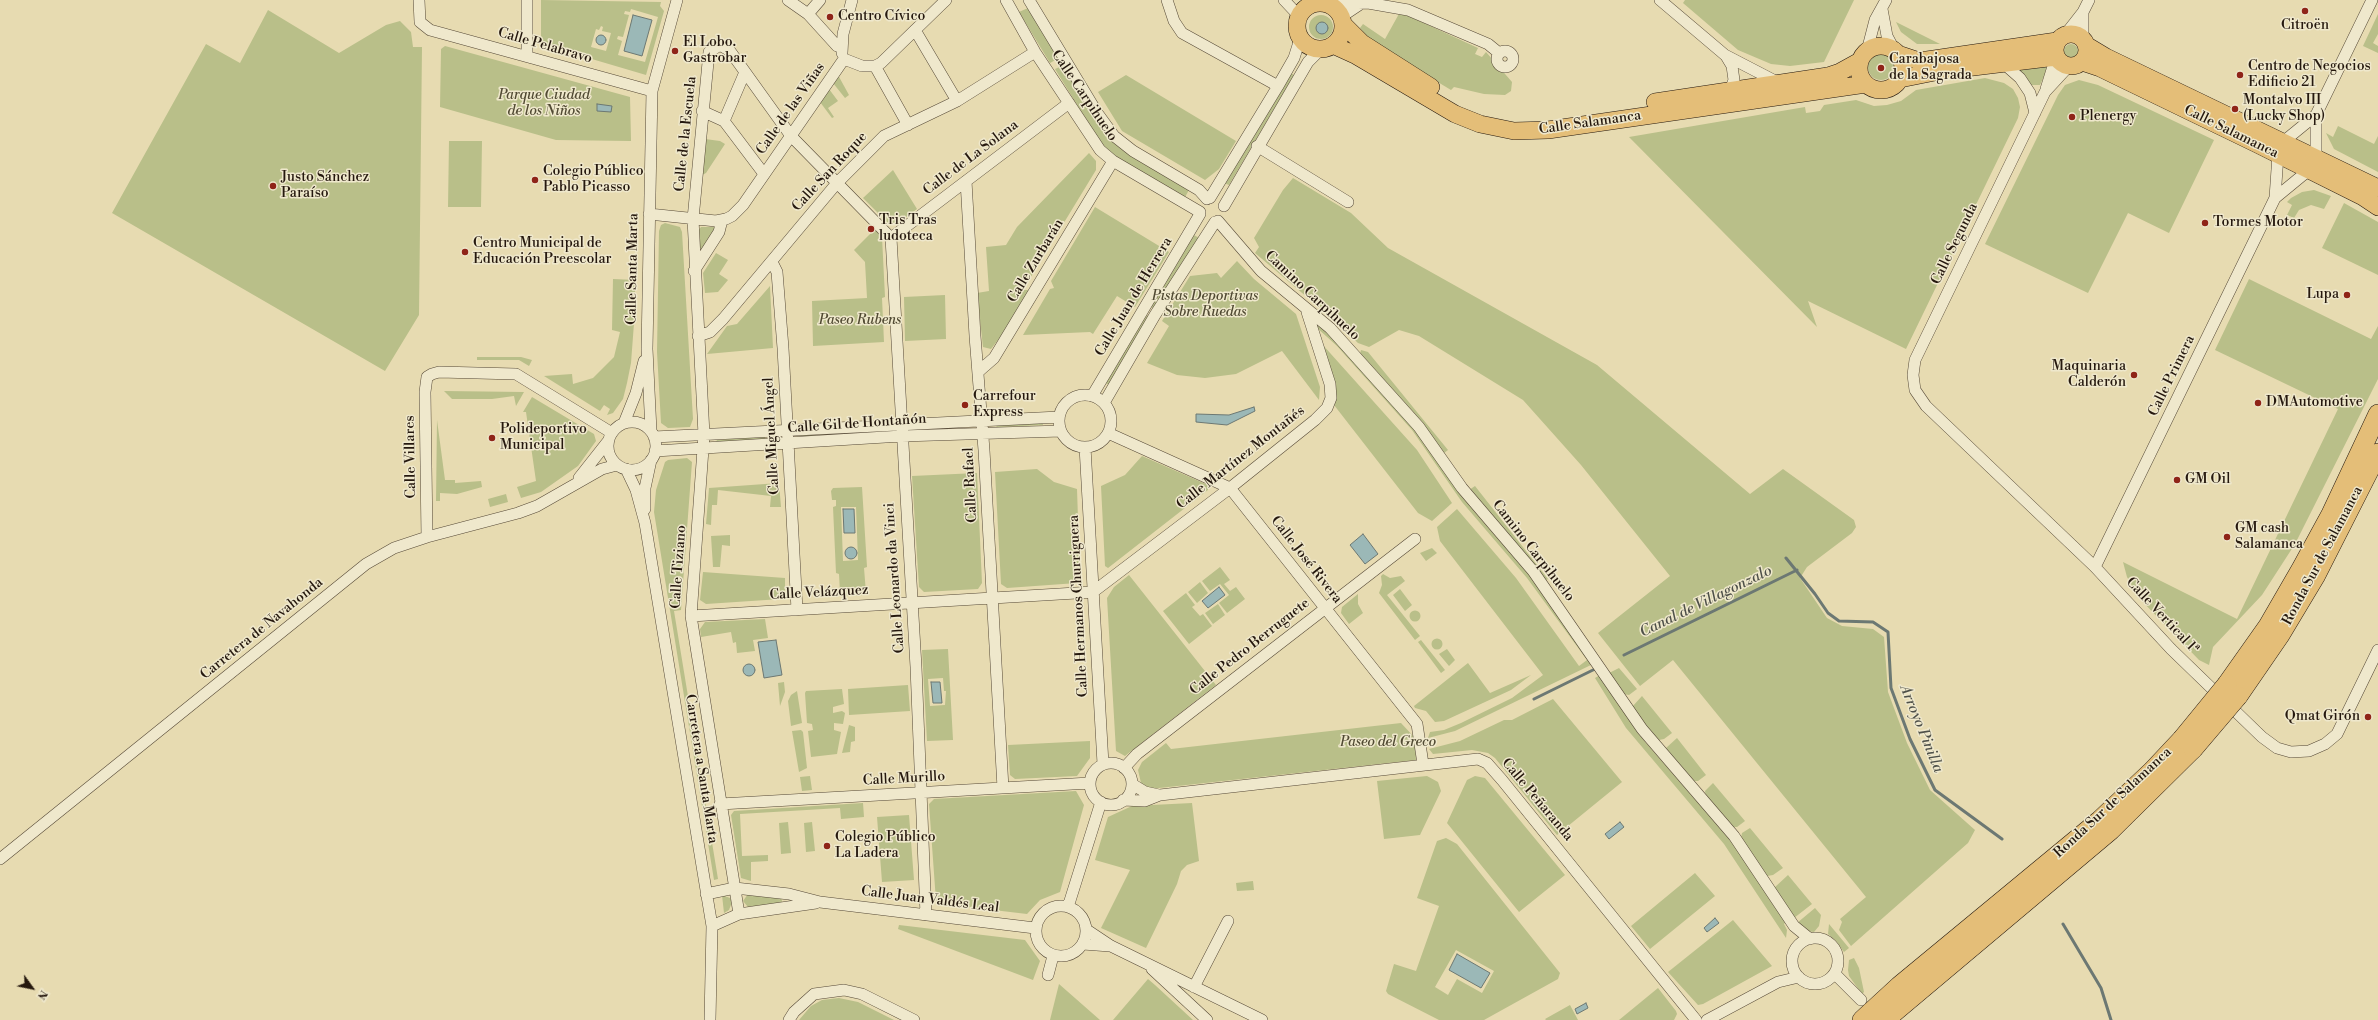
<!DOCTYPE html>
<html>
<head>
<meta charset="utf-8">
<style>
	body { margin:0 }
	#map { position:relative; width:2378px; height:1020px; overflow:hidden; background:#e7dbb1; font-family:"Libre Bodoni",serif }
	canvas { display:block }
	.north { position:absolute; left:12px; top:968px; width:40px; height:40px; -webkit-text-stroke:3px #efe8cc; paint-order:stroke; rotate:123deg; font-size:11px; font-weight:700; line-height:16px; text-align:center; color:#25180e }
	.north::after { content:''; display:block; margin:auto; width:14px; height:18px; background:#25180e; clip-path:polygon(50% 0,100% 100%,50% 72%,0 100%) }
</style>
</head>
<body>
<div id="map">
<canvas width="2378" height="1020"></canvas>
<div class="north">N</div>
</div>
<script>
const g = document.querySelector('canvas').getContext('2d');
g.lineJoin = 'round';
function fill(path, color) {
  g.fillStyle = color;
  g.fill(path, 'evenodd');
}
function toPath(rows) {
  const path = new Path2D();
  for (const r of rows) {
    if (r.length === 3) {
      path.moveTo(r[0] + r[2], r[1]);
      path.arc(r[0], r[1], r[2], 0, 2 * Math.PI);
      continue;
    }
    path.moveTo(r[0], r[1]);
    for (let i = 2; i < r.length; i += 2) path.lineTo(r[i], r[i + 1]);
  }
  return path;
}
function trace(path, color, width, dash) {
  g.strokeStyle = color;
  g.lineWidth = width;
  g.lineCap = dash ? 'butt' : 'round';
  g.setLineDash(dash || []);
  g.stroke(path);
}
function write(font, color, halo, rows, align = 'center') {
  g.font = font + ' "Libre Bodoni",serif';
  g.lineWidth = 3;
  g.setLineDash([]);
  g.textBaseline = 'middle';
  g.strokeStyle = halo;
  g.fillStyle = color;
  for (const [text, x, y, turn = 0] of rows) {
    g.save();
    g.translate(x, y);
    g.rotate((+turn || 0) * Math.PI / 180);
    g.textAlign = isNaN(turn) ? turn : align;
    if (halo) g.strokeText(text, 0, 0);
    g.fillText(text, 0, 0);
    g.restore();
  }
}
const green = toPath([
	[541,0,661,2,660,6,664,11,646,75,541,44],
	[631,9,658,17,645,62,618,55,622,41,617,39,618,36,623,37,629,15,624,14,625,11,630,12],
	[601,26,603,27,602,31,611,33,606,51,591,47,596,29,599,30],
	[1685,0,1854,0,1824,62,1790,66,1771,64,1738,50,1683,3],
	[1028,8,1059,58,1050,63,1019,12],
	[268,10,339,53,386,25,400,21,411,32,413,47,422,47,419,315,385,371,112,213,206,44,240,63],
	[1400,12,1478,48,1475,54,1482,57,1486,52,1512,82,1511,91,1505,95,1484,94,1454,87,1451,90,1373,43,1360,28,1363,24,1385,39],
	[2378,14,2378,34,2373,43,2378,46,2378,53,2363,46],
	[1321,27,12],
	[1896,22,1940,44,1917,44,1901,32],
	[2071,51,7],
	[445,46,630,97,631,141,556,140,440,107,441,49],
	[1881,67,13],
	[1064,65,1098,122,1189,190,1184,199,1124,163,1103,147,1055,69],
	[2046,66,2047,70,2040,85,2030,85,2016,67],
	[1291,73,1294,75,1229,185,1224,183],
	[838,75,849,95,845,98,833,83],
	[1126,75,1236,141,1219,169,1205,180,1122,131,1098,92],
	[1985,78,2004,83,2013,89,2018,98,2020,107,2018,118,1906,349,1808,301,1817,327,1629,137,1805,107,1806,113,1820,111,1824,105,1856,100,1874,106,1887,105,1901,101,1916,90],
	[2079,80,2098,85,2214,140,2169,233,2128,213,2088,293,1985,244,2058,95,2065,85],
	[829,89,838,101,828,108,834,117,832,118,820,102],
	[2338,126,2374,144,2378,136,2378,172,2334,149,2326,133,2333,137],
	[705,139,720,141,725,144,706,173,702,175],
	[449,141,482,141,481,207,448,207],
	[1089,153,1096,161,1096,170,1023,290,1030,290,1001,336,991,349,983,347,977,293,989,291,986,247,1006,245,1017,227],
	[893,170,917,209,898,223,889,224,863,198],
	[1293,178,1351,213,1388,248,1597,365,1750,494,1783,469,1854,520,1856,527,1852,533,1807,567,1800,578,1827,618,1842,626,1873,629,1884,637,1888,692,1907,743,1930,790,1975,830,1968,843,1851,946,1839,930,1842,922,1840,919,1866,897,1673,660,1640,686,1598,633,1670,576,1581,465,1523,400,1419,336,1399,330,1369,347,1358,343,1334,320,1255,253,1259,247,1254,238,1283,190],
	[2314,190,2331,196,2324,209,2311,205,2299,210,2294,218,2287,215,2292,205,2287,202,2291,198,2302,192],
	[2344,203,2378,222,2378,275,2322,248],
	[1095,207,1169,252,1135,307,1117,296,1093,334,1090,332,1023,335,1050,289,1054,288,1051,281],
	[665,223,680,227,682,232,693,419,690,427,668,428,661,423,657,352,659,231,661,225],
	[701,227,715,227,716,230,704,248,701,249,699,247,698,231],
	[875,229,882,237,885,297,882,298,884,342,813,346,812,301,867,298,865,262,854,250],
	[1194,235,1199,238,1155,309,1151,307],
	[716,253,728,260,719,274,728,280,718,292,705,293,703,273],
	[1237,261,1254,279,1296,314,1320,387,1319,400,1282,351,1236,374,1205,378,1177,375,1147,363,1169,326,1162,321,1190,276,1217,273,1221,278],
	[613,279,635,280,635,310,631,363,627,383,623,399,613,413,607,415,610,409,604,405,600,411,544,376,572,374,573,384,593,378,614,357,620,332,612,330],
	[2249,279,2371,339,2378,326,2378,379,2295,544,2262,595,2213,647,2209,665,2199,660,2139,598,2127,577,2123,562,2237,619,2338,409,2215,350],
	[770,286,773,348,707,354,727,326,737,324],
	[945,295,946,339,905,341,904,297],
	[1147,315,1150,317,1109,385,1106,383],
	[1317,324,1326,331,1416,430,1458,490,1530,576,1593,664,1455,731,1428,738,1430,732,1444,730,1461,723,1512,698,1543,675,1440,541,1437,527,1457,509,1516,578,1579,666,1587,660,1527,578,1462,502,1412,430,1337,346,1316,327],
	[1322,344,1417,450,1452,503,1432,521,1418,513,1334,405],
	[1361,350,1368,352,1448,450,1444,453,1360,354],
	[477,357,521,357,532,360,529,366,519,360,477,360],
	[444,391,524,392,516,406,514,396,492,399,452,399],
	[532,397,594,434,596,441,578,466,541,492,521,498,517,487,536,481,526,412,523,412],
	[437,420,445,480,455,480,455,483,481,481,482,487,457,494,440,493,440,501,436,501],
	[1042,421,1043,425,997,427,995,425],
	[879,430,879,434,799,437,801,435],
	[765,437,765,441,716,442,717,440],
	[1142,456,1208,485,1208,490,1108,568,1105,566,1101,486,1125,475],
	[687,458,692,462,681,610,674,611,718,879,714,880,654,512,656,490,665,462,668,460],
	[1037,469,1054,482,1077,489,1080,578,1077,583,1007,588,1001,584,995,472],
	[977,473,982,583,978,589,924,592,919,587,912,476],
	[779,483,781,507,770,507,771,496,718,490,717,505,712,505,711,525,706,524,709,488],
	[1475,486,1548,579,1545,581,1469,490],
	[862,487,867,567,864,568,866,593,868,595,838,596,840,593,839,574,836,573,833,507,836,506,836,500,832,500,831,491,833,488],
	[841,507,856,507,858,560,843,561],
	[506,494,508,502,490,507,488,499],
	[730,535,730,546,722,545,720,567,713,567,711,536],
	[1432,548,1437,553,1426,561,1420,553],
	[1220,567,1230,580,1224,584,1230,591,1236,587,1245,599,1227,613,1219,603,1229,595,1220,584,1210,591,1202,581],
	[703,572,785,578,785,594,781,599,706,604,700,600],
	[1383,574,1390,578,1401,576,1405,581,1387,595,1420,636,1415,640,1379,593,1382,585,1381,576],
	[1129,575,1216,685,1125,756,1116,751,1107,598,1114,587],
	[1200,582,1208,593,1197,603,1188,592],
	[1400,589,1412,605,1405,611,1393,595],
	[1186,593,1195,605,1192,607,1200,616,1203,614,1212,626,1189,644,1163,611],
	[1358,594,1358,604,1363,613,1349,624,1341,613,1342,607],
	[1218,604,1225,615,1213,624,1205,613],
	[1415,616,5.5],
	[765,619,768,638,753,640,755,651,737,653,736,642,733,643,731,632,701,637,700,629,705,622],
	[1437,644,5.5],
	[1421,640,1445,670,1441,673,1418,642],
	[948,649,953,740,927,741,922,650],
	[943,678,944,691,946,691,945,705,930,706,928,679],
	[1447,649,1455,660,1449,666,1439,654],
	[1468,663,1490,693,1531,675,1511,690,1444,721,1435,722,1426,711,1415,708,1414,706],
	[1619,668,1637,689,1629,695,1623,694,1609,673],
	[1600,675,1646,743,1730,839,1786,922,1784,924,1787,930,1786,938,1724,844,1626,728,1595,678],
	[784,682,785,692,780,706,778,683],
	[908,685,910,711,849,715,848,689],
	[842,689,844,704,833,707,833,713,842,711,845,713,843,724,834,723,834,730,841,732,837,754,811,757,808,731,813,730,812,724,807,723,805,693,806,691],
	[797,691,802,723,791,726,788,701,791,695],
	[1642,696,1672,733,1664,739,1659,740,1654,737,1632,707],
	[1553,699,1622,782,1557,835,1495,758,1488,753,1472,750,1433,754,1429,749,1460,741,1504,720,1512,720],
	[1401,723,1415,738,1416,760,1150,789,1141,783,1138,770,1142,762,1166,743,1171,749],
	[849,725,855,727,855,741,851,742,850,752,842,753],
	[801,730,803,732,807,768,799,772,792,731],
	[1677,738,1706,775,1698,781,1694,781,1667,752,1666,748],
	[1090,741,1090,758,1077,776,1015,779,1010,775,1008,745],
	[810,776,812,790,802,791,800,777],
	[1427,776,1438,782,1441,791,1420,835,1384,839,1377,781],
	[1475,776,1485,778,1565,875,1519,912,1447,823,1467,780],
	[1713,783,1745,821,1737,827,1733,827,1706,798,1705,791],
	[1076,791,1084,805,1060,892,1040,900,1027,914,943,904,936,901,929,804,934,799],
	[863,803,864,817,841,819,840,808,740,814,742,856,768,855,768,861,751,862,751,881,741,878,731,815,734,811],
	[1192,803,1199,861,1187,865,1181,871,1177,884,1146,948,1101,928,1130,870,1095,860,1108,817,1132,806],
	[909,815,914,880,882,882,877,817],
	[788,822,791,853,781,854,779,823],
	[812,822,815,851,806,852,804,823],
	[1750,828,1783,868,1773,875,1767,876,1741,838,1742,833],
	[1446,838,1457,844,1560,973,1558,979,1484,1020,1439,1020,1388,994,1386,991,1394,964,1416,971,1439,906,1417,898,1437,841],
	[1456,950,1494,971,1482,993,1457,979,1448,995,1435,987],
	[1695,873,1715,896,1650,949,1631,926],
	[1788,875,1812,904,1794,918,1774,888],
	[1253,881,1254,890,1237,891,1236,883],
	[748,894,781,898,782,901,781,903,748,907,743,901],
	[722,895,730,898,732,902,729,910,724,913],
	[1815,908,1821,915,1819,926,1814,932,1806,931,1797,923],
	[1733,920,1772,966,1703,1004,1698,1005,1668,972],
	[1829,924,1849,948,1844,952,1836,941,1828,934],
	[899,925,1025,940,1040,961,1033,980,898,929],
	[1854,958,1859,968,1864,992,1862,994,1849,976,1848,970,1849,960],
	[1148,979,1155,985,1193,1020,1113,1020],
	[1059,984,1100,1020,1050,1020],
	[1658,988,1676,1011,1677,1014,1674,1020,1619,1020],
	[839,998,858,1002,894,1020,799,1020,811,1006,822,1000],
	[1570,1005,1578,1020,1546,1020,1545,1019]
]);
const water = toPath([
	[633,15,652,20,642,56,624,51,633,15],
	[1322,28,6],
	[601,40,5],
	[597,104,612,106,611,112,597,111,597,104],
	[1254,407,1255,411,1227,425,1196,422,1196,414,1229,415,1254,407],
	[843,509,854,509,855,533,844,533,843,509],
	[1363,534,1378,554,1365,564,1350,545,1363,534],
	[851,553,6],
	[1219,587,1225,595,1208,608,1202,601,1219,587],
	[776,640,782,675,764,678,758,642,776,640],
	[749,670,6],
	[931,682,940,682,942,703,933,703,931,682],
	[1620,822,1624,827,1609,839,1605,834,1620,822],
	[1715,918,1719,923,1707,932,1704,928,1715,918],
	[1457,954,1490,973,1481,988,1449,970,1457,954],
	[1586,1003,1588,1008,1577,1014,1575,1009,1586,1003]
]);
const stream = toPath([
	[1786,558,1815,594,1828,613,1839,621,1873,622,1888,632,1891,688,1910,739,1935,790,2002,839],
	[1624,655,1797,570],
	[1534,699,1595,669],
	[2063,924,2101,988,2111,1020]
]);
const street = toPath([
	[419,0,420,22,430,30,652,91],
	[788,0,808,14,837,46,841,47],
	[1006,0,1035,52,1100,150,1113,161,1200,212],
	[1029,0,1098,114,1114,136,1133,151,1199,190,1207,199],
	[1167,0,1174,21,1182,33,1278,86],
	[1284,0,1299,16],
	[1660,0,1725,55,1779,83],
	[1330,5,1368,3,1408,10,1488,44,1499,53],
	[1882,9,1887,36,1894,49],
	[808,14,820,0],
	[1341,17,1362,3],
	[915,30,957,101],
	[2065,35,2083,12,2089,0],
	[2083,39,2083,12],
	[1505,59,8],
	[1867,51,1875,20,1886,0],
	[842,53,843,34,852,0],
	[527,56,527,0],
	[1726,56,1732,66,1734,80,1730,91],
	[844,59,862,66,875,66,881,63,946,0],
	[2003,63,2020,78,2030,93,2035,113],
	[875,66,908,125],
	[2069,66,2045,92,1915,360,1913,375,1915,390,1926,406,2095,567,2171,649,2262,737,2277,748,2291,752,2309,751,2325,744,2337,734,2378,650],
	[2046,89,2056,57],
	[702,111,724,121,764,174],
	[2316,115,2316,158],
	[724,121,745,72],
	[2283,142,2316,115,2372,0],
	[1257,146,1348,202],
	[966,181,975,336,984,450,1003,788],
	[1210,198,1278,86,1294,58,1300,39],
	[2275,198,2309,170],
	[1224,206,1308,62,1321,49],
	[649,214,716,221,726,219,732,216,743,205,844,59],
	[1218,221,1261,271,1330,328,1419,427,1462,488,1533,571,1642,729,1734,836,1794,926,1810,939],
	[891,238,916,667,926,915],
	[891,238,1069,103],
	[772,262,777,272,783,348,797,610],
	[694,271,719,232,722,220],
	[698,336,710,332,723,319,837,183,884,136,957,101,1035,52],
	[978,372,994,358,1113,161],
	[1085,421,26],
	[1092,396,1200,214],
	[1104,403,1155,315,1215,222],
	[632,446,24],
	[624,423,636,393,644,361],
	[651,431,647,349,652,91,677,0],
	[1108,433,1230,488,1417,724,1423,764],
	[654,437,1059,417],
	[1085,447,1103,764],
	[655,451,902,436,1061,431],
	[626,469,636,490,645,523,712,926,710,1020],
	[579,478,609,440],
	[645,509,645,488,651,460],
	[427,537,425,392,427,377,432,374,439,372,516,374,612,433],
	[2095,567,2275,198,2278,155],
	[691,616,1093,592,1230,488,1315,420,1327,408,1331,398,1330,384,1307,312],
	[1111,784,21],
	[1124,768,1137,754,1415,539],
	[1132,784,1145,792,1159,795],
	[1123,800,1145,801,1160,795,1478,759,1487,763,1502,780,1696,1020],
	[720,804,1090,783],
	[0,859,366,564,394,548,427,537,518,513,537,506,602,469,617,465],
	[706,894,735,888,789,894,820,902,1035,928],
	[1061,931,25],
	[1068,907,1101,802],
	[739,914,691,616,704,435,693,219,709,52,720,45,730,51,791,136,891,238],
	[712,926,739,914,816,903],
	[1087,930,1111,946,1262,1020],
	[1815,961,23],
	[1083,944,1110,946],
	[1152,969,1207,1020],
	[1835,974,1861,1000],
	[1048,975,1053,956],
	[1194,987,1228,921],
	[789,1020,794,1012,814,994,844,990,862,994,914,1020],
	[1707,1020,1778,982,1799,977]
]);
const primary = toPath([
	[1320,26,23],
	[1344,25,1362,43,1431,87],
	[2071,50,16],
	[1333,45,1355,55,1455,114,1480,124,1514,131,1548,130,1866,84],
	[2086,45,2106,57,2378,188],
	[1881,68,22],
	[1898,54,1916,60,1927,60,2057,41],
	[2082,62,2100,68,2257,144,2363,197,2378,207],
	[1900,79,1940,71,2056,57],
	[1655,102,1828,76,1840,72,1860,61]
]);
const highway = toPath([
	[2227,684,2268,626,2301,569,2331,514,2378,414],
	[2238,696,2280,635,2316,575,2378,453],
	[1862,1020,1899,986,2100,820,2152,771,2182,739],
	[1885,1020,2111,830,2193,749]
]);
const highwayBridge = toPath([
	[2182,739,2227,684],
	[2193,749,2238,696]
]);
const markers = [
	[2305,11,4,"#8f2418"],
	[830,17,4,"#8f2418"],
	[675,51,4,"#8f2418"],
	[1881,68,4,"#8f2418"],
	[2240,75,4,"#8f2418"],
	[2235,109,4,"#8f2418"],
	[2072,117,4,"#8f2418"],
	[535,180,4,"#8f2418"],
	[273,186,4,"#8f2418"],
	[2205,223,4,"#8f2418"],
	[871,229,4,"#8f2418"],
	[465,252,4,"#8f2418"],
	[2347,295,4,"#8f2418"],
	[2134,375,4,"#8f2418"],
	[2258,403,4,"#8f2418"],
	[965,405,4,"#8f2418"],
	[492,438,4,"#8f2418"],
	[2177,480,4,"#8f2418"],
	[2227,537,4,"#8f2418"],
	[2368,717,4,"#8f2418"],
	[827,846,4,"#8f2418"]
];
const poiNames = [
	["Centro Cívico",838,17],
	["Citroën",2305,26,"center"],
	["El Lobo.",683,43],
	["Gastrobar",683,59],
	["Carabajosa",1889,60],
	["de la Sagrada",1889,76],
	["Centro de Negocios",2248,67],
	["Edificio 21",2248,83],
	["Montalvo III",2243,101],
	["(Lucky Shop)",2243,117],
	["Plenergy",2080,117],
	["Colegio Público",543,172],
	["Pablo Picasso",543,188],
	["Justo Sánchez",281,178],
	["Paraíso",281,194],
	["Tris Tras",879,221],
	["ludoteca",879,237],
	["Tormes Motor",2213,223],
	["Centro Municipal de",473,244],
	["Educación Preescolar",473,260],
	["Lupa",2339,295,"right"],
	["Maquinaria",2126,367,"right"],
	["Calderón",2126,383,"right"],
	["Carrefour",973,397],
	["Express",973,413],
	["DMAutomotive",2266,403],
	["Polideportivo",500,430],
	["Municipal",500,446],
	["GM Oil",2185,480],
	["GM cash",2235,529],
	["Salamanca",2235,545],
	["Qmat Girón",2360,717,"right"],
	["Colegio Público",835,838],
	["La Ladera",835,854]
];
const streetNames = [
	["Calle Pelabravo",545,46,16],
	["Calle Carpihuelo",1084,96,56],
	["Calle de las Viñas",791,109,-55],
	["Calle Salamanca",1590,123,-8],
	["Calle Salamanca",2231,132,26],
	["Calle de la Escuela",686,134,-84],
	["Calle de La Solana",971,158,-37],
	["Calle San Roque",830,172,-47],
	["Calle Segunda",1955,244,-64],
	["Calle Zurbarán",1036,261,-59],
	["Calle Santa Marta",633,269,-89],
	["Camino Carpihuelo",1312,296,43],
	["Calle Juan de Herrera",1134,297,-59],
	["Calle Primera",2172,376,-64],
	["Calle Gil de Hontañón",857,424,-4],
	["Calle Miguel Ángel",772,436,-93],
	["Calle Villares",411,457,-91],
	["Calle Martínez Montañés",1241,458,-38],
	["Calle Rafael",971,485,-93],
	["Camino Carpihuelo",1533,551,52],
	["Ronda Sur de Salamanca",2323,556,-62],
	["Calle José Rivera",1306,560,52],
	["Calle Tiziano",679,567,-86],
	["Calle Leonardo da Vinci",895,578,-94],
	["Calle Velázquez",819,593,-3],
	["Calle Hermanos Churriguera",1079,606,-93],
	["Calle Vertical 1ª",2162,616,47],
	["Carretera de Navahonda",262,629,-39],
	["Calle Pedro Berruguete",1250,647,-38],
	["Carretera a Santa Marta",701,769,81],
	["Calle Murillo",904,779,-3],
	["Calle Peñaranda",1537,800,50],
	["Ronda Sur de Salamanca",2113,803,-43],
	["Calle Juan Valdés Leal",930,900,7]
];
const parkNames = [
	["Parque Ciudad",544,96],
	["de los Niños",544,112],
	["Pistas Deportivas",1205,297],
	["Sobre Ruedas",1205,313],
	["Paseo Rubens",860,321],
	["Paseo del Greco",1388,743]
];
const waterNames = [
	["Canal de Villagonzalo",1706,602,-26],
	["Arroyo Pinilla",1921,729,68]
];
fill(green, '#b9bf89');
fill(water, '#9bb8b7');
trace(water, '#6c7873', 1);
trace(stream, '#6c7873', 3);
trace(street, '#564937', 12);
trace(primary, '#25180e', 18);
trace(highway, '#25180e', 20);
trace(street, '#efe8cc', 11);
trace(primary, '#e4be78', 17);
trace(highway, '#e4be78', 19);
trace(highwayBridge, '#25180e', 20, []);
trace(highwayBridge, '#e4be78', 19);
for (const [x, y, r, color] of markers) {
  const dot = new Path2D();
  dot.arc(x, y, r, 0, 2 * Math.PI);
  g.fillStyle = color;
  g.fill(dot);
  trace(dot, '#efe8cc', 1.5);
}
write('14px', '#25180e', '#efe8cc', poiNames, 'left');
write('14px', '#25180e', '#efe8cc', streetNames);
write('italic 14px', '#514a33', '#efe8cc', parkNames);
write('italic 15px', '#4e5049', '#efe8cc', waterNames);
</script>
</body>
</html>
